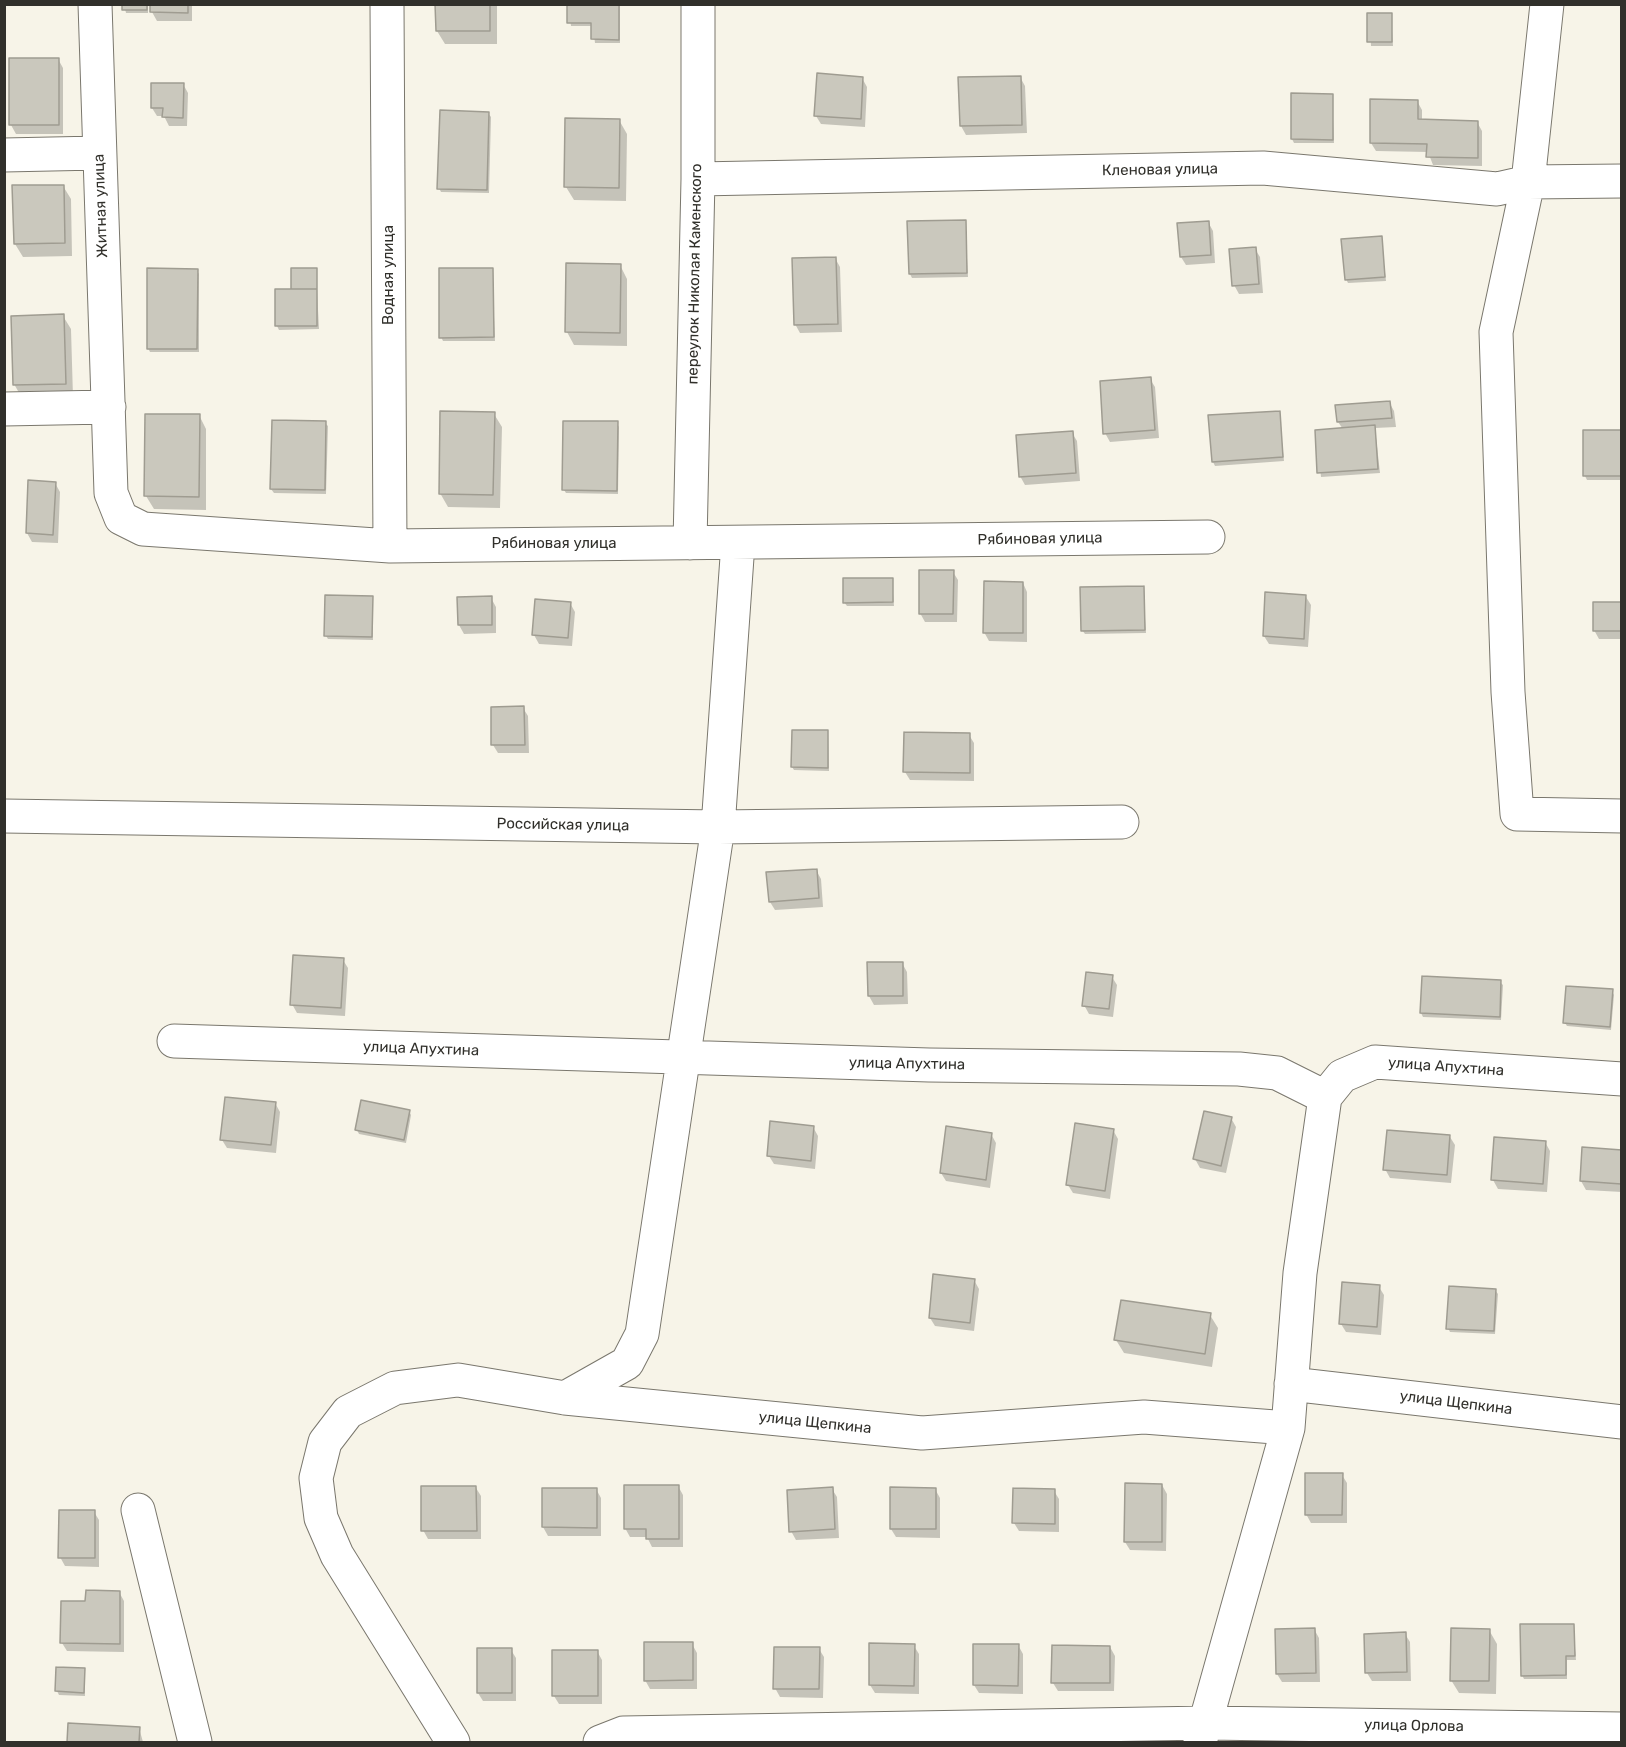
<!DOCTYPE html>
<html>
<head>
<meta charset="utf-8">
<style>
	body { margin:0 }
	#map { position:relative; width:1626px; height:1747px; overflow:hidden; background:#f7f4e8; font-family:Rubik,sans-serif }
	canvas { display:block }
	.frame { position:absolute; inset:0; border:6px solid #31302b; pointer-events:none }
</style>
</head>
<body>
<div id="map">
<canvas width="1626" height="1747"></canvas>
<div class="frame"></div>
</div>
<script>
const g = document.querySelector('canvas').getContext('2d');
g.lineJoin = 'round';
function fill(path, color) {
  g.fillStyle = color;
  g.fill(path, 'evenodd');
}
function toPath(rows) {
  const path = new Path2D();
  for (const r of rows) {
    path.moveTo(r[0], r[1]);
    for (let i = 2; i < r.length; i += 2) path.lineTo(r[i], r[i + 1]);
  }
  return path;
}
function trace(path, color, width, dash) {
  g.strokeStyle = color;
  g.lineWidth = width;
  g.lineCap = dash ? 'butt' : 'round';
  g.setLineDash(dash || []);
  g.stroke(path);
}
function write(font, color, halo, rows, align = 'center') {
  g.font = font + ' Rubik,sans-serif';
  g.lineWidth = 4.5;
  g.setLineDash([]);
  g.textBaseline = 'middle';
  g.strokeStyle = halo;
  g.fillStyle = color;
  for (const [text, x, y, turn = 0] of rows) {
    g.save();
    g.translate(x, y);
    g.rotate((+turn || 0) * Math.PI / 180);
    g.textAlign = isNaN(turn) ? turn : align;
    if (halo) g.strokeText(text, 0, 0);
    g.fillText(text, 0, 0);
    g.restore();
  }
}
const shadow = toPath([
	[124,4,148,4,148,13,126,13],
	[152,4,192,4,192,21,157,21,152,12],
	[437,4,497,4,497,44,445,44,437,31],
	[568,4,620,4,620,43,595,43,593,26,571,26],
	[1369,14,1391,15,1393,46,1371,46],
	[58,59,63,68,63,134,16,134,11,125],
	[1020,77,1025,86,1027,133,966,135,961,126,959,79],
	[862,78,867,87,865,127,821,124,816,116],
	[183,84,188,93,187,126,169,126,164,116,157,116,152,108],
	[1332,95,1334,143,1294,143,1292,139],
	[1417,101,1422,110,1422,121,1477,122,1482,131,1482,166,1433,165,1428,152,1376,151,1371,143],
	[488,113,491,117,489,193,441,192,439,188],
	[619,120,627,134,626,201,574,200,566,187],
	[63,186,71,199,72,256,23,257,15,244],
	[965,221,968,277,912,278,910,274],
	[1208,222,1213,231,1215,263,1186,265,1181,257],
	[1381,238,1386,281,1348,283,1346,279],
	[1255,249,1260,257,1263,293,1239,294,1234,285],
	[835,258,840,267,842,332,800,333,795,324],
	[620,265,627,279,627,346,574,345,567,332],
	[197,270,199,274,199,352,150,352,148,348],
	[316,270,319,329,279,330,277,326,293,291],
	[492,270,495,341,443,341,441,337],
	[63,316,71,329,73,397,22,398,14,384],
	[1150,379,1155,387,1159,438,1110,442,1105,433],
	[1389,402,1394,411,1396,427,1375,428,1380,473,1321,477,1316,431,1343,429,1338,422],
	[1279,412,1284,461,1215,466,1213,462],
	[494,414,502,427,500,508,448,507,440,493],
	[146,415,199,415,206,429,206,510,154,509,146,496],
	[325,423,328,426,326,494,274,493,271,489],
	[617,423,619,427,618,494,566,493,564,490],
	[1622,431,1622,480,1587,480,1585,476],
	[1072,433,1077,441,1080,481,1025,485,1020,476],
	[55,483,60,492,58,543,32,542,27,533],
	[953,572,958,580,957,622,925,622,920,613],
	[892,580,894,606,847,606,844,602],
	[1023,583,1027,592,1027,642,989,641,984,632],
	[1143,587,1146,633,1085,634,1082,630],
	[372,597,373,640,328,639,326,636],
	[1306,597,1311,605,1308,647,1269,644,1264,636],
	[491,598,496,607,496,633,464,634,459,625,458,599],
	[570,603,575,612,572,646,539,644,534,635],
	[1622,604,1622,639,1599,639,1594,630],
	[523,708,528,716,529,753,498,753,493,745],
	[828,732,829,771,794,770,792,767],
	[969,735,974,743,974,781,910,780,905,772],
	[816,870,821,879,823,907,775,910,770,902],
	[343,960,348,968,345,1016,297,1013,292,1004],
	[902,963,907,972,908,1004,874,1005,869,996,869,964],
	[1112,977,1117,985,1113,1017,1089,1014,1084,1005],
	[1500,982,1503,985,1501,1020,1423,1017,1421,1013],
	[1612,991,1614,995,1611,1030,1567,1026,1565,1023],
	[275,1103,280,1112,276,1153,227,1148,222,1140],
	[409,1111,411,1115,406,1143,359,1134,357,1130],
	[1231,1118,1236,1127,1226,1173,1200,1168,1195,1159],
	[813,1127,818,1136,815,1169,774,1164,769,1156],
	[1113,1130,1118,1139,1110,1199,1073,1193,1068,1185],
	[991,1134,996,1143,990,1188,946,1181,941,1173],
	[1450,1137,1455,1145,1451,1183,1390,1178,1385,1169],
	[1545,1142,1550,1151,1547,1192,1498,1189,1493,1180],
	[1622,1151,1622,1192,1586,1190,1581,1181],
	[974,1280,979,1289,974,1331,935,1326,930,1318],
	[1379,1287,1384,1295,1381,1335,1346,1332,1341,1324],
	[1495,1290,1498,1294,1495,1334,1450,1332,1448,1328],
	[1210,1315,1218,1328,1212,1367,1124,1353,1116,1340],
	[1342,1475,1347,1483,1347,1523,1311,1523,1306,1514],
	[1162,1485,1167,1494,1166,1551,1130,1550,1125,1542],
	[678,1486,683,1495,683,1547,652,1547,647,1537,630,1537,625,1528],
	[476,1488,481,1496,481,1539,428,1539,423,1530],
	[543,1489,596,1489,601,1498,601,1536,548,1536,543,1527],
	[832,1489,837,1497,839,1538,796,1540,791,1531],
	[935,1489,940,1498,940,1538,896,1537,891,1529],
	[1054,1491,1059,1499,1059,1532,1019,1531,1014,1523],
	[94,1512,99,1520,99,1567,65,1566,60,1557],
	[119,1592,124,1601,124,1652,67,1651,62,1643,87,1603],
	[1573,1625,1576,1660,1567,1660,1567,1679,1524,1679,1522,1675],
	[1314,1629,1319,1638,1320,1682,1282,1682,1277,1674],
	[1489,1630,1497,1644,1496,1694,1459,1693,1451,1680],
	[1405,1634,1410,1642,1411,1681,1372,1681,1367,1673],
	[692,1644,697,1653,697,1689,650,1689,645,1680],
	[1018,1645,1023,1654,1023,1694,979,1693,974,1685],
	[914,1646,919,1654,919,1694,875,1693,870,1685],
	[1110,1647,1115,1656,1114,1691,1058,1691,1053,1683],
	[819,1649,824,1657,823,1698,780,1697,775,1688],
	[511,1650,516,1658,516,1701,483,1701,478,1693],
	[597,1651,602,1660,602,1704,559,1704,554,1696],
	[84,1670,85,1696,59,1695,57,1691],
	[70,1725,139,1728,143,1742,69,1742]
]);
const building = toPath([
	[122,4,147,4,147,10,122,10,122,4],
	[150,4,188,4,188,13,150,12,150,4],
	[435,4,490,4,490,31,436,31,435,4],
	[567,4,619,4,619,40,591,39,591,23,567,23,567,4],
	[1367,13,1392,13,1392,42,1367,42,1367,13],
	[9,58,59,58,59,125,9,125,9,58],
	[817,73,863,77,861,119,814,116,817,73],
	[1021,76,1022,125,960,126,958,77,1021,76],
	[151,83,184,83,183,118,162,117,163,108,151,108,151,83],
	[1291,93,1333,94,1333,140,1291,139,1291,93],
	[1370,99,1418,100,1418,119,1478,121,1478,158,1426,157,1427,144,1370,143,1370,99],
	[440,110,489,112,487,190,437,189,440,110],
	[565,118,620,119,619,188,564,187,565,118],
	[12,185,64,185,65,243,14,244,12,185],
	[966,220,967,273,909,274,907,221,966,220],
	[1209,221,1211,255,1180,257,1177,223,1209,221],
	[1382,236,1385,277,1345,280,1341,239,1382,236],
	[1256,247,1259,284,1232,286,1229,249,1256,247],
	[836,257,838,324,794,325,792,258,836,257],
	[566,263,621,264,620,333,565,332,566,263],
	[147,268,198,269,197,349,147,349,147,268],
	[291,268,317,268,317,289,291,289,291,268],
	[439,268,493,268,494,337,439,338,439,268],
	[275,289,317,289,317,326,275,326,275,289],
	[64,314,66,384,13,385,11,316,64,314],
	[1151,377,1155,430,1103,434,1100,381,1151,377],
	[1390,401,1392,418,1337,422,1335,405,1390,401],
	[440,411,495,412,493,495,439,494,440,411],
	[1280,411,1283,457,1212,462,1208,415,1280,411],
	[145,414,200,414,199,497,144,496,145,414],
	[272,420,326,421,325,490,270,489,272,420],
	[563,421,618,421,617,491,562,490,563,421],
	[1375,425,1378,469,1317,473,1315,430,1375,425],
	[1583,430,1622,430,1622,476,1583,476,1583,430],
	[1073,431,1076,473,1019,477,1016,435,1073,431],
	[28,480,56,482,53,535,26,533,28,480],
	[919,570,954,570,953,614,919,614,919,570],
	[843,578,893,578,893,602,843,603,843,578],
	[984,581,1023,582,1023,633,983,633,984,581],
	[1144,586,1145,630,1081,631,1080,587,1144,586],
	[1265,592,1306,595,1304,639,1263,636,1265,592],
	[325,595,373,596,372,637,324,636,325,595],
	[492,596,492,625,458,625,457,597,492,596],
	[535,599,571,602,568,638,532,635,535,599],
	[1593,602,1622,602,1622,631,1593,631,1593,602],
	[524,706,525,745,491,745,491,707,524,706],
	[792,730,828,730,828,768,791,767,792,730],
	[904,732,970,733,970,773,903,772,904,732],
	[817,869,819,898,769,902,766,872,817,869],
	[293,955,344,958,341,1008,290,1005,293,955],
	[867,962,903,962,903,996,868,996,867,962],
	[1086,972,1113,975,1109,1009,1082,1006,1086,972],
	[1422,976,1501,980,1500,1017,1420,1013,1422,976],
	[1566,986,1613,989,1610,1027,1563,1023,1566,986],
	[225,1097,276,1102,271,1145,220,1140,225,1097],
	[361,1100,410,1110,404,1140,355,1130,361,1100],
	[1204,1111,1232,1117,1221,1166,1193,1159,1204,1111],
	[770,1121,814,1126,811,1161,767,1156,770,1121],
	[1075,1123,1114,1129,1105,1191,1066,1185,1075,1123],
	[946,1126,992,1133,986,1180,940,1173,946,1126],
	[1387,1130,1450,1135,1447,1175,1383,1170,1387,1130],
	[1494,1137,1546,1141,1543,1184,1491,1180,1494,1137],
	[1582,1147,1622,1150,1621,1184,1580,1181,1582,1147],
	[933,1274,975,1279,970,1323,929,1318,933,1274],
	[1342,1282,1380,1285,1377,1327,1339,1324,1342,1282],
	[1449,1286,1496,1289,1494,1331,1446,1329,1449,1286],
	[1121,1300,1211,1313,1205,1354,1114,1340,1121,1300],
	[1305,1473,1343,1473,1342,1515,1305,1515,1305,1473],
	[1125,1483,1162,1484,1162,1542,1124,1542,1125,1483],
	[624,1485,679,1485,679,1539,646,1539,646,1529,624,1529,624,1485],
	[421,1486,476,1486,477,1531,421,1531,421,1486],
	[833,1487,835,1529,789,1532,787,1490,833,1487],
	[890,1487,936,1488,936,1529,890,1529,890,1487],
	[542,1488,597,1488,597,1528,542,1527,542,1488],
	[1013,1488,1055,1489,1055,1524,1012,1523,1013,1488],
	[59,1510,95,1510,95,1558,58,1558,59,1510],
	[86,1590,120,1591,120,1644,60,1643,61,1601,85,1601,86,1590],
	[1520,1624,1574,1624,1575,1656,1566,1656,1566,1675,1521,1676,1520,1624],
	[1315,1628,1316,1673,1276,1674,1275,1629,1315,1628],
	[1451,1628,1490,1629,1489,1681,1450,1681,1451,1628],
	[1406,1632,1407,1672,1365,1673,1364,1634,1406,1632],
	[644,1642,693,1642,693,1680,644,1681,644,1642],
	[869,1643,915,1644,914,1686,869,1685,869,1643],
	[973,1644,1019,1644,1018,1686,973,1685,973,1644],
	[1052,1645,1110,1646,1110,1683,1051,1683,1052,1645],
	[774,1647,820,1647,819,1689,773,1689,774,1647],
	[477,1648,512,1648,512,1693,477,1693,477,1648],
	[552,1650,598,1650,598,1696,552,1696,552,1650],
	[56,1667,85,1668,84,1693,55,1691,56,1667],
	[68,1723,140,1727,139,1742,67,1742,68,1723]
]);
const minor = toPath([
	[95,4,111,493,121,518,143,529,390,546,1208,537],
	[387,4,390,546],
	[1547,4,1528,182,1496,332,1508,692,1517,814,1622,816],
	[4,155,99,153],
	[698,179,1263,168,1497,189,1528,182,1622,181],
	[4,409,109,407],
	[690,543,698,179,698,4],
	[4,816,718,827,1122,822],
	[174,1041,929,1065,1239,1069,1277,1073,1325,1097],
	[1325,1097,1342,1076,1375,1062,1622,1079],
	[1291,1384,1622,1422],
	[565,1398,627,1363,642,1334,718,827,738,543],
	[138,1510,195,1742],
	[453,1742,337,1555,321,1518,316,1478,325,1442,348,1412,395,1388,458,1380,565,1398,922,1433,1144,1417,1288,1428],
	[600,1742,623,1733,1207,1723,1622,1729],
	[1200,1742,1288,1428,1300,1273,1325,1097]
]);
const streetNames = [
	["Кленовая улица",1160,170,-1],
	["Житная улица",101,206,-92],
	["переулок Николая Каменского",695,274,-89],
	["Водная улица",389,275,-90],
	["Рябиновая улица",1040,539,-1],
	["Рябиновая улица",554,544],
	["Российская улица",563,825,1],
	["улица Апухтина",421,1049,2],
	["улица Апухтина",907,1064,1],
	["улица Апухтина",1446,1067,4],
	["улица Щепкина",1456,1403,7],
	["улица Щепкина",815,1423,6],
	["улица Орлова",1414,1726,1]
];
fill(shadow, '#0003');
fill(building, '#cac8bd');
trace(building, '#9f9c91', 1.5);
trace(minor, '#7a776d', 35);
trace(minor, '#fff', 33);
write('15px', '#31302b', '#fff', streetNames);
</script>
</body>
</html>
